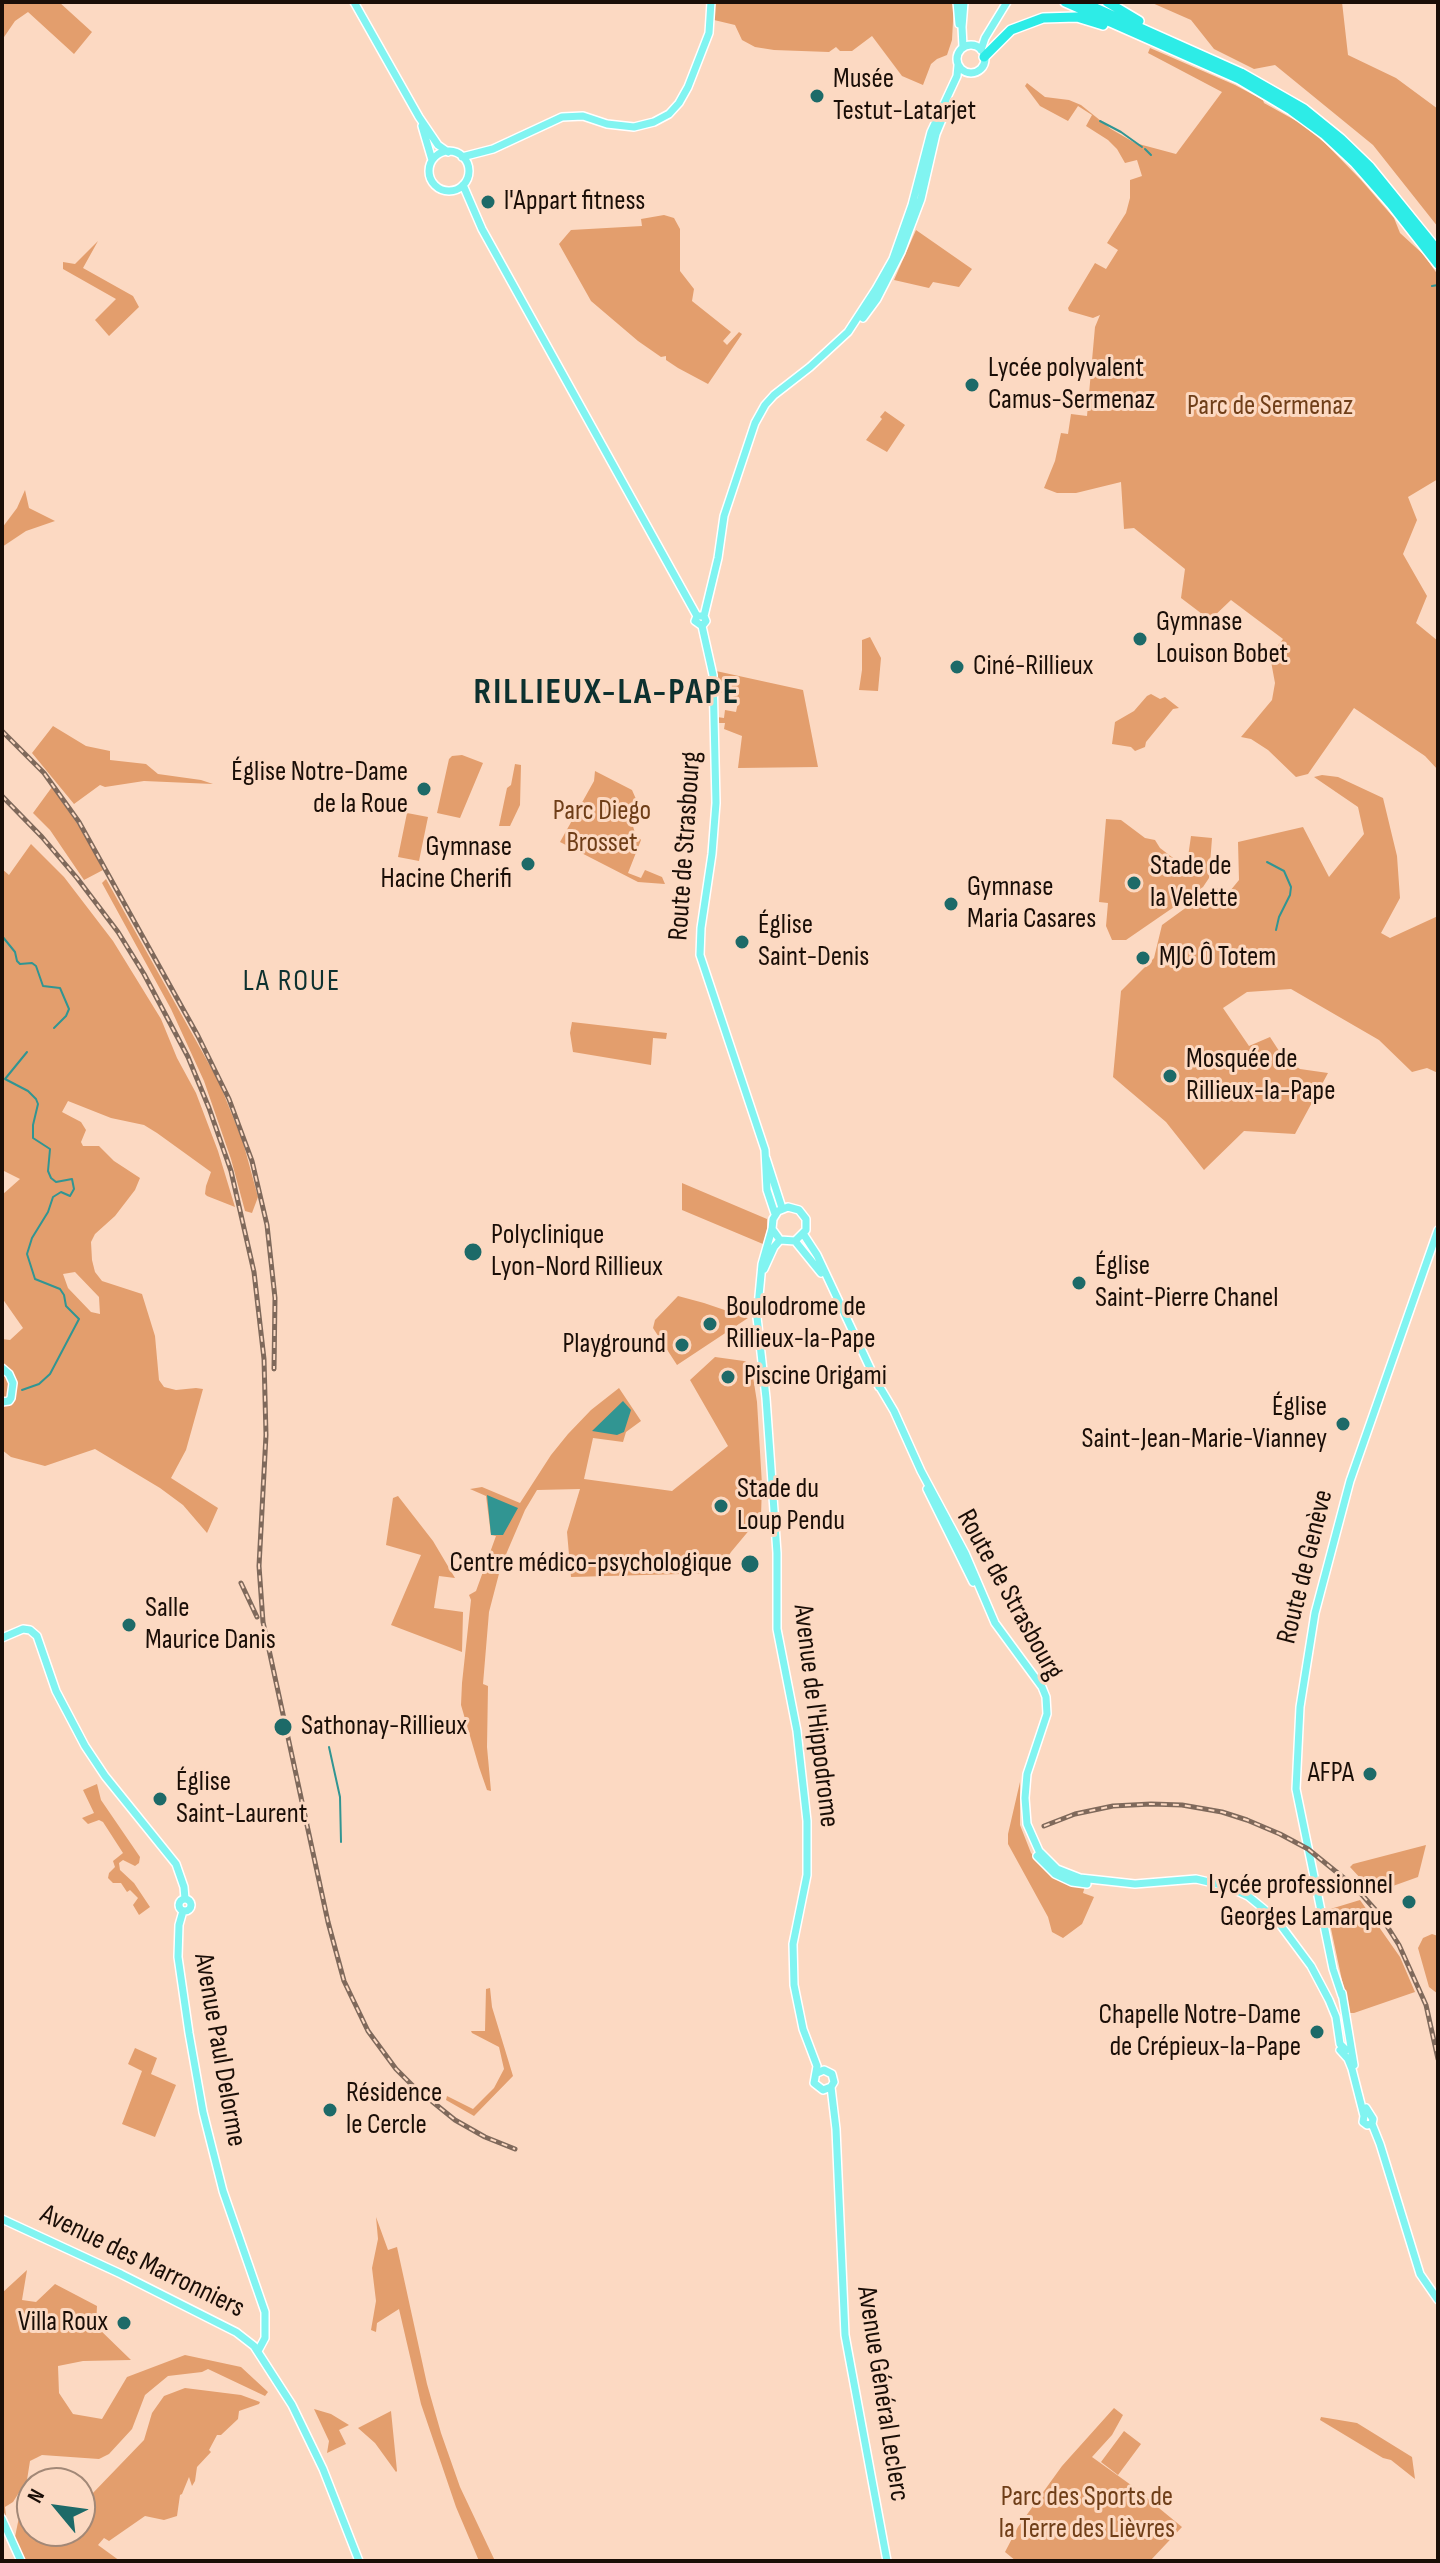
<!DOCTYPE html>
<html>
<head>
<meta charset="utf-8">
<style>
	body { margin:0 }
	#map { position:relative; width:1440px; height:2563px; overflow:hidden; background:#fcd9c2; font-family:"Sofia Sans Condensed",sans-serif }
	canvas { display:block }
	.frame { position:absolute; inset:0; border:4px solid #1a0e07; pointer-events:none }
	.north { position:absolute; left:16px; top:2467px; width:80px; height:80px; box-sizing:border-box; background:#fcd9c2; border:2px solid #a28877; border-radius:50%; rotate:299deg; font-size:22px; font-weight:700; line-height:32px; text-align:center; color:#1a0e07 }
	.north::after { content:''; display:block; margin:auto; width:28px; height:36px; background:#1d6a68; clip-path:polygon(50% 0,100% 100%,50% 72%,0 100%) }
</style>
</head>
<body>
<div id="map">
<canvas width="1440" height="2563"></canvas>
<div class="frame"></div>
<div class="north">N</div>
</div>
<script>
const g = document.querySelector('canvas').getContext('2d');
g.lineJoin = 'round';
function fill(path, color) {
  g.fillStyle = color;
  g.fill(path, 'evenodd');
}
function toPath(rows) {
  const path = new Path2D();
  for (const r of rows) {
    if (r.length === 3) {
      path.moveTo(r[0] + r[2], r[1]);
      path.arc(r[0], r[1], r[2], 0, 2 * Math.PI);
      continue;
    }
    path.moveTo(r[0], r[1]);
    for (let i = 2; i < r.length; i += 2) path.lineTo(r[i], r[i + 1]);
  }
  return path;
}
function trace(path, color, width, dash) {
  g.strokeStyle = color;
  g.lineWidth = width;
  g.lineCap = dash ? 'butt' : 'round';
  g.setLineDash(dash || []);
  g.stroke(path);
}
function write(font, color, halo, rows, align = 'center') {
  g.font = font + ' "Sofia Sans Condensed",sans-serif';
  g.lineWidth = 6;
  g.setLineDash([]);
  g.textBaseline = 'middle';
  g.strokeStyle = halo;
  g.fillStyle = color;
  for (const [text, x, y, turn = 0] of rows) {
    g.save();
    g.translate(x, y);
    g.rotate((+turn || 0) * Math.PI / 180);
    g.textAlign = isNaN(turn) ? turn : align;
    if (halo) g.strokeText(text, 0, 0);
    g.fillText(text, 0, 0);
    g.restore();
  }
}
const green = toPath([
	[2,2,59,2,92,32,74,54,28,12,15,21,2,40],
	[715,2,954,2,952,40,947,55,937,59,931,64,923,85,902,76,872,36,852,51,840,51,836,47,829,52,774,50,755,47,742,40,735,25,714,20],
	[1150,2,1342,2,1348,55,1396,78,1438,109,1438,227,1373,145,1275,65,1254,69,1214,49,1191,20],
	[1150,48,1235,85,1263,100,1264,103,1300,123,1325,143,1361,180,1394,218,1400,233,1424,255,1438,275,1438,479,1408,497,1417,520,1403,554,1427,596,1416,623,1438,641,1438,770,1425,756,1354,708,1308,774,1296,777,1268,750,1251,739,1241,737,1272,700,1275,683,1270,656,1283,639,1231,600,1210,620,1181,598,1185,569,1134,528,1124,529,1121,482,1076,493,1057,493,1044,488,1055,461,1061,433,1068,434,1071,414,1087,416,1095,327,1100,315,1093,318,1069,311,1068,308,1095,263,1106,269,1118,250,1107,243,1126,213,1130,198,1130,180,1142,176,1137,160,1125,163,1117,149,1108,140,1086,126,1092,115,1078,106,1068,121,1040,106,1025,86,1027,83,1045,97,1069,100,1081,105,1111,129,1135,143,1176,154,1222,92,1148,53],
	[664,215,674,218,680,229,680,271,694,289,692,301,731,332,723,341,727,345,739,332,742,334,708,384,678,368,666,360,666,356,661,357,638,341,591,301,559,244,571,230,642,226,641,219],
	[916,230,972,269,959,287,933,282,929,288,894,280],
	[98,241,83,268,133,296,139,307,109,336,95,320,116,299,63,269,63,262,75,264],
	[885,411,905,425,887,452,866,440,882,419,880,417],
	[25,490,29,508,55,521,26,531,2,547,2,528,17,508],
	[870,637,881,658,878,691,859,690,862,670,862,640],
	[716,671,803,690,818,767,738,768,742,736,724,729,725,723,718,723,717,717,724,718,725,710,736,712,739,698,717,691],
	[1151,694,1160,699,1165,697,1179,708,1173,709,1146,742,1145,747,1135,751,1131,747,1112,744,1115,722,1134,711,1147,696],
	[53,726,86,746,110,751,110,760,146,764,158,774,201,780,213,784,144,781,105,787,100,785,74,804,32,753],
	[462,755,483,763,460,818,437,813,449,759,452,756],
	[515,764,521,765,520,805,510,826,499,826,507,788,511,785],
	[595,771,632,790,643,815,632,823,635,833,641,840,628,873,641,878,645,870,662,877,665,884,638,882,560,842,594,781],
	[1322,775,1338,777,1383,798,1397,856,1400,898,1381,933,1390,938,1438,916,1438,1073,1427,1068,1412,1072,1379,1040,1291,989,1247,992,1223,1008,1249,1046,1270,1037,1283,1057,1300,1069,1328,1073,1295,1134,1244,1131,1204,1170,1166,1122,1113,1077,1121,991,1154,958,1162,925,1213,888,1230,891,1239,880,1238,842,1303,827,1329,877,1364,834,1358,807,1314,777],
	[52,787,87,838,103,870,84,880,50,830,33,813],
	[407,813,428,817,419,861,398,857],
	[1106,819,1121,820,1145,838,1155,840,1160,848,1181,864,1187,864,1191,836,1212,838,1209,878,1203,887,1126,940,1112,940,1106,926,1108,903,1099,902],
	[31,844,64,877,113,941,161,1019,177,1058,196,1093,218,1151,235,1207,207,1196,205,1194,206,1186,211,1172,157,1133,144,1125,111,1118,68,1101,62,1112,81,1122,86,1130,81,1142,83,1146,99,1146,114,1161,140,1178,135,1190,115,1216,95,1234,91,1242,92,1260,95,1272,102,1281,142,1294,155,1336,159,1380,164,1387,176,1390,196,1388,203,1389,186,1450,171,1478,218,1508,207,1533,183,1505,160,1488,95,1449,45,1466,11,1457,2,1450,2,1339,10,1340,23,1328,2,1298,2,1195,20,1179,2,1170,2,869,9,875],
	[75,1272,99,1297,100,1314,91,1312,68,1288,63,1274],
	[106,879,219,1082,243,1142,258,1197,252,1213,245,1211,231,1159,204,1081,171,1009,102,883],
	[572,1022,667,1033,666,1039,653,1038,651,1065,573,1052,570,1033],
	[682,1183,767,1219,767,1230,763,1244,682,1210],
	[678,1296,704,1303,748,1318,677,1365,653,1328,655,1320],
	[715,1357,744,1361,751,1364,757,1402,762,1485,761,1516,731,1552,718,1573,571,1577,567,1532,580,1489,537,1490,525,1510,501,1566,489,1612,483,1684,488,1686,487,1747,491,1791,487,1790,479,1767,461,1705,462,1683,471,1600,469,1595,476,1591,496,1536,491,1535,486,1496,470,1489,482,1487,520,1503,551,1455,568,1434,591,1410,619,1388,641,1421,626,1432,623,1442,593,1438,584,1479,672,1491,728,1446,690,1380],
	[398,1496,433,1541,455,1578,439,1576,434,1608,463,1612,462,1652,391,1625,421,1555,386,1545,393,1498],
	[1020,1782,1020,1825,1031,1853,1053,1876,1066,1884,1085,1886,1083,1893,1094,1897,1082,1924,1063,1938,1052,1932,1048,1917,1008,1844,1008,1834],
	[97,1784,101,1800,140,1857,139,1863,135,1866,123,1860,119,1863,120,1870,134,1883,150,1907,139,1915,133,1905,138,1898,130,1890,127,1892,121,1883,113,1883,108,1878,109,1873,115,1867,113,1861,123,1853,103,1822,99,1820,88,1824,82,1818,94,1813,83,1790],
	[1426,1845,1418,1877,1379,1891,1377,1888,1374,1889,1374,1893,1350,1867,1353,1864],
	[1360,1900,1400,1957,1415,1992,1354,2013,1349,2013,1327,1910],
	[1432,1934,1438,1936,1438,1994,1429,1987,1418,1948,1423,1938],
	[490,1988,492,2007,513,2076,474,2116,446,2100,447,2096,473,2109,494,2088,504,2069,499,2047,472,2033,471,2031,485,2031,486,1989],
	[135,2048,157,2058,151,2074,176,2085,155,2137,122,2124,142,2071,128,2064],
	[376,2217,388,2250,397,2247,427,2384,441,2433,460,2487,495,2561,479,2561,456,2507,421,2404,399,2309,377,2323,376,2332,371,2330,376,2301,372,2268,378,2239],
	[27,2270,22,2300,36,2302,55,2284,97,2306,96,2326,131,2360,83,2361,58,2366,59,2393,73,2414,102,2419,127,2377,185,2355,241,2367,268,2392,265,2396,208,2369,202,2372,168,2376,145,2395,132,2429,109,2454,99,2459,42,2455,30,2461,27,2480,13,2502,5,2507,6,2516,2,2509,2,2293],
	[185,2388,241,2395,260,2402,259,2404,239,2411,238,2419,221,2435,217,2435,209,2450,211,2452,197,2467,195,2481,192,2486,189,2477,182,2494,180,2495,177,2516,164,2520,145,2516,109,2541,104,2538,98,2545,120,2561,25,2561,15,2537,23,2497,32,2494,32,2531,80,2531,80,2498,91,2495,144,2440,152,2413,164,2396],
	[1114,2408,1123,2415,1112,2435,1092,2457,1131,2485,1182,2527,1150,2561,1016,2561,1005,2552,1018,2527,1062,2466],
	[314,2409,331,2414,349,2425,339,2430,346,2444,327,2453,329,2441],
	[391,2411,397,2471,396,2472,375,2443,358,2428],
	[1321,2417,1357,2423,1412,2457,1415,2479,1391,2460,1383,2458,1320,2420],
	[1124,2431,1141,2444,1118,2475,1101,2462]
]);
const water = toPath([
	[623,1401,631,1410,624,1432,617,1435,592,1431],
	[487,1495,518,1508,503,1535,491,1535]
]);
const stream = toPath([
	[1100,121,1121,132,1142,147],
	[1145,149,1151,155],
	[1432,286,1438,285],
	[1267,862,1284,871,1291,887,1290,895,1279,917,1276,930],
	[2,936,15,952,17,961,20,964,32,963,36,966,43,986,60,988,69,1009,66,1016,54,1028],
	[22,1390,39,1384,50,1374,79,1319,66,1306,64,1295,60,1289,35,1279,27,1254,32,1238,48,1212,53,1197,61,1192,70,1196,74,1189,72,1179,56,1182,51,1178,48,1171,50,1149,33,1138,33,1125,38,1104,36,1099,28,1091,5,1079,27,1052],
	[329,1747,340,1797,341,1842]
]);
const major = toPath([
	[354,2,419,117,438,145,448,152],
	[957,2,959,24],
	[971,59,14],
	[963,47,962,27,964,2],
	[981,50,985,38,1007,2],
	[422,126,432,160],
	[449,171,20],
	[462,157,493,149,562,117,583,116,607,124,634,127,654,122,669,114,679,103,688,87,709,33,711,2],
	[463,185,482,229,697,616],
	[863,318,877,299,901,252,921,199,936,134,948,105],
	[704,616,697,616,695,621,702,626,713,675,716,803,712,854,701,928,700,955,765,1150,767,1190,775,1214],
	[702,626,706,621,704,616,718,558,724,516,755,423,765,405,774,395,810,367,848,332,876,289,893,259,912,205,931,132,957,76,958,65],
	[766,1158,782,1208],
	[772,1229,780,1240,795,1241,806,1230,806,1219,799,1210,788,1207,778,1211,773,1219,772,1229,762,1264,757,1317,766,1398,777,1553,777,1629,797,1731,807,1821,807,1875,793,1944,794,1985,803,2029,817,2066,814,2083,823,2090,831,2087,834,2082,832,2074,824,2070,817,2073],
	[804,1235,817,1255,879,1387],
	[795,1241,821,1273],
	[764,1269,774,1247,780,1240],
	[2,1368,9,1374,13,1383,11,1398,9,1401,2,1402],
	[878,1384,894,1411,921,1471,965,1553,995,1623,1042,1687,1046,1697,1047,1714,1027,1774,1025,1798,1027,1824,1039,1851,1057,1869,1080,1878,1135,1884,1196,1879,1226,1886,1248,1896,1276,1919,1311,1966,1329,2000,1336,2017,1340,2044,1346,2050],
	[927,1489,973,1582],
	[2,1638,23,1629,30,1630,37,1636,56,1691,85,1746,105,1776,176,1864,184,1887,185,1899],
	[1037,1856,1055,1874,1072,1882,1087,1884],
	[185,1905,6],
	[183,1911,179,1925,178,1957,189,2033,203,2112,223,2191,265,2312,265,2338,258,2351],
	[1342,1993,1354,2065],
	[1342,1996,1333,1969,1296,1789,1300,1707,1315,1613,1350,1481,1438,1230],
	[1340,2050,1348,2059,1352,2069,1364,2116,1363,2122,1367,2125,1372,2124],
	[831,2087,836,2129,845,2335,887,2561],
	[1366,2108,1373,2119,1372,2124,1380,2144,1420,2274,1438,2300],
	[2,2219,121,2274,236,2332,254,2346,292,2405,323,2469,359,2561],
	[2,2519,21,2561]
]);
const highway = toPath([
	[1065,2,1239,79,1291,110,1324,134,1355,163,1391,204,1438,264],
	[1082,2,1241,73,1304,109,1341,139,1370,167,1438,251],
	[1107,2,1139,21],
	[984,57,1011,30,1043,18,1077,17,1103,25]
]);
const rail = toPath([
	[2,731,44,773,79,822,198,1036,229,1099,252,1161,267,1225,275,1298,274,1369],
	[2,796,42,837,77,878,118,932,144,974,188,1057,209,1108,231,1171,254,1272,264,1359,266,1435,259,1566,263,1622,328,1922,344,1981,368,2031,396,2069,413,2086,455,2120,485,2137,515,2149],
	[241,1583,257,1617],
	[1044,1826,1075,1814,1113,1806,1151,1804,1182,1805,1222,1812,1247,1820,1280,1834,1308,1849,1355,1887,1380,1915,1399,1945,1426,2005,1438,2059]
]);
const markers = [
	[817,96,8,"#1d6a68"],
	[488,202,8,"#1d6a68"],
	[972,385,8,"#1d6a68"],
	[1140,639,8,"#1d6a68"],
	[957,667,8,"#1d6a68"],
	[424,789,8,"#1d6a68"],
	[528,864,8,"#1d6a68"],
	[1134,883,8,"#1d6a68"],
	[951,904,8,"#1d6a68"],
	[742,942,8,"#1d6a68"],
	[1143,958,8,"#1d6a68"],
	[1170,1076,8,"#1d6a68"],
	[473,1252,10,"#1d6a68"],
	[1079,1283,8,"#1d6a68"],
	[710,1324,8,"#1d6a68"],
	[682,1345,8,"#1d6a68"],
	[728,1377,8,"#1d6a68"],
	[1343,1424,8,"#1d6a68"],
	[721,1506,8,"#1d6a68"],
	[750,1564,10,"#1d6a68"],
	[129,1625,8,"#1d6a68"],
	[283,1727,10,"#1d6a68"],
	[1370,1774,8,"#1d6a68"],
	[160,1799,8,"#1d6a68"],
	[1409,1902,8,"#1d6a68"],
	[1317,2032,8,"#1d6a68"],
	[330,2110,8,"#1d6a68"],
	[124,2323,8,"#1d6a68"]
];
const poiNames = [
	["Musée",833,80],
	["Testut-Latarjet",833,112],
	["l'Appart fitness",504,202],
	["Lycée polyvalent",988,369],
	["Camus-Sermenaz",988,401],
	["Gymnase",1156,623],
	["Louison Bobet",1156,655],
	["Ciné-Rillieux",973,667],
	["Église Notre-Dame",408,773,"right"],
	["de la Roue",408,805,"right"],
	["Gymnase",512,848,"right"],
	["Hacine Cherifi",512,880,"right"],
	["Stade de",1150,867],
	["la Velette",1150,899],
	["Gymnase",967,888],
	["Maria Casares",967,920],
	["Église",758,926],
	["Saint-Denis",758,958],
	["MJC Ô Totem",1159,958],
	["Mosquée de",1186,1060],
	["Rillieux-la-Pape",1186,1092],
	["Polyclinique",491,1236],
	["Lyon-Nord Rillieux",491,1268],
	["Église",1095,1267],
	["Saint-Pierre Chanel",1095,1299],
	["Boulodrome de",726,1308],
	["Rillieux-la-Pape",726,1340],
	["Playground",666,1345,"right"],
	["Piscine Origami",744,1377],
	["Église",1327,1408,"right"],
	["Saint-Jean-Marie-Vianney",1327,1440,"right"],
	["Stade du",737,1490],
	["Loup Pendu",737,1522],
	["Centre médico-psychologique",732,1564,"right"],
	["Salle",145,1609],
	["Maurice Danis",145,1641],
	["Sathonay-Rillieux",301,1727],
	["AFPA",1354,1774,"right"],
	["Église",176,1783],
	["Saint-Laurent",176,1815],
	["Lycée professionnel",1393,1886,"right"],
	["Georges Lamarque",1393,1918,"right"],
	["Chapelle Notre-Dame",1301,2016,"right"],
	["de Crépieux-la-Pape",1301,2048,"right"],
	["Résidence",346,2094],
	["le Cercle",346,2126],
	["Villa Roux",108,2323,"right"]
];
const parkNames = [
	["Parc de Sermenaz",1270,407],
	["Parc Diego",602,812],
	["Brosset",602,844],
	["Parc des Sports de",1087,2498],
	["la Terre des Lièvres",1087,2530]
];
const streetNames = [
	["Route de Strasbourg",686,846,-86],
	["Route de Genève",1306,1567,-76],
	["Route de Strasbourg",1009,1595,61],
	["Avenue de l'Hippodrome",815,1716,83],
	["Avenue Paul Delorme",219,2050,80],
	["Avenue des Marronniers",142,2262,26],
	["Avenue Général Leclerc",882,2394,81]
];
const neighbourhoodNames = [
	["LA ROUE",292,982]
];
const districtNames = [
	["RILLIEUX-LA-PAPE",607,694]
];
fill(green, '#e39e6d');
fill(water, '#319592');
trace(stream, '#319592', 2);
trace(major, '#fff', 10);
trace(highway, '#fff', 12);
trace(major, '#81f4f1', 7);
trace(highway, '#2dece7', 9);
trace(rail, '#7f695b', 5);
trace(rail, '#fcd9c2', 2, [6]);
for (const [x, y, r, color] of markers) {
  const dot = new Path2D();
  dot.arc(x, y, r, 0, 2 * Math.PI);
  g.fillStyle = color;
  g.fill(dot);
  trace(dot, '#fcd9c2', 3);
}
write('28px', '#1a0e07', '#fcd9c2', poiNames, 'left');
write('28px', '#6f3e18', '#fcd9c2', parkNames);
write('28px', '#1a0e07', '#fcd9c2', streetNames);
g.letterSpacing = '2px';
write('30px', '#0d312f', '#fcd9c2', neighbourhoodNames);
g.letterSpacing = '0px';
g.letterSpacing = '2px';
write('bold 36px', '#0d312f', '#fcd9c2', districtNames);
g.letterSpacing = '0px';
</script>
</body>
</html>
